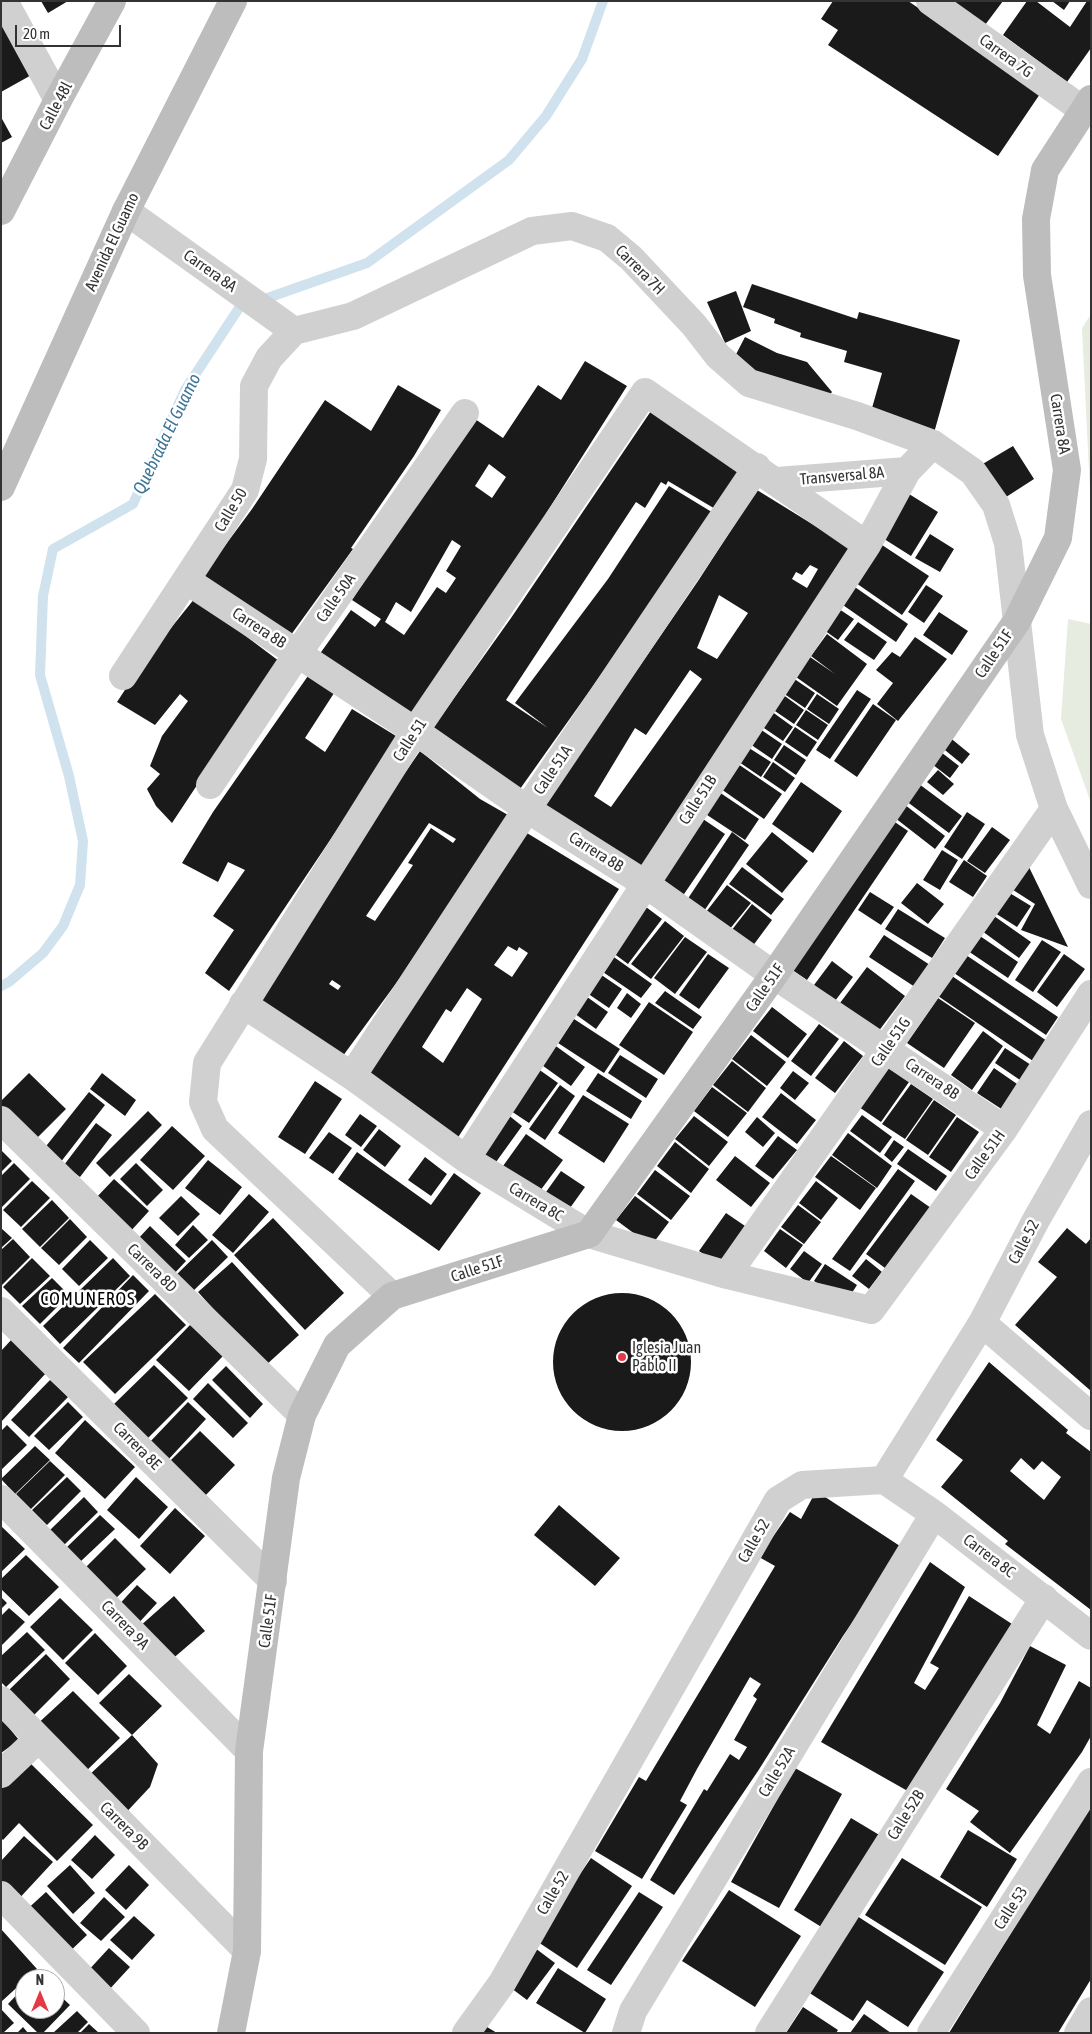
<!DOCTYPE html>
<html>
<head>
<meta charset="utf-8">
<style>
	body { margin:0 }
	#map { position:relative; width:1092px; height:2034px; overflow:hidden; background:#fff; font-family:"Asap Condensed",sans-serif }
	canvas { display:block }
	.frame { position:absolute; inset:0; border:2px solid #333; pointer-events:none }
	.north { position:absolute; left:15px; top:1969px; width:50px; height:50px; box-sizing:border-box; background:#fff; border:1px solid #adadad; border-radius:50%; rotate:0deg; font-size:14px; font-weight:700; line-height:20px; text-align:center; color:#333 }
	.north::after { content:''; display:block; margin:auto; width:18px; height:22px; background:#e63946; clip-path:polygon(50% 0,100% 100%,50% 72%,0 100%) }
	.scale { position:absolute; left:15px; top:25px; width:106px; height:22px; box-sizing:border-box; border:2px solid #333; border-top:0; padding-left:6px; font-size:15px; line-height:18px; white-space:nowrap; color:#333; -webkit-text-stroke:4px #fff; paint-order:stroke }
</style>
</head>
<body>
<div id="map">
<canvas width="1092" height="2034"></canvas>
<div class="frame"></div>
<div class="north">N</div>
<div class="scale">20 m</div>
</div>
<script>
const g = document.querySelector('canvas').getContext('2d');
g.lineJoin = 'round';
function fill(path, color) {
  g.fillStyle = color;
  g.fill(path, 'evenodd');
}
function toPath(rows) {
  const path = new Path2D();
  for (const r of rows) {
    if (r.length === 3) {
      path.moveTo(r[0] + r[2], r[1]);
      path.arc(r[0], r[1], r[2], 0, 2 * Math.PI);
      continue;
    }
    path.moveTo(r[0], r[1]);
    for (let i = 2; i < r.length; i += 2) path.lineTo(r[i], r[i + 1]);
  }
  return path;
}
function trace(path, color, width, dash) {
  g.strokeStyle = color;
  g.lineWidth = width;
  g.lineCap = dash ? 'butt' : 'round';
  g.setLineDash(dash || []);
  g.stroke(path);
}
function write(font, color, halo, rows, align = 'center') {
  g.font = font + ' "Asap Condensed",sans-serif';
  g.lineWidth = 5;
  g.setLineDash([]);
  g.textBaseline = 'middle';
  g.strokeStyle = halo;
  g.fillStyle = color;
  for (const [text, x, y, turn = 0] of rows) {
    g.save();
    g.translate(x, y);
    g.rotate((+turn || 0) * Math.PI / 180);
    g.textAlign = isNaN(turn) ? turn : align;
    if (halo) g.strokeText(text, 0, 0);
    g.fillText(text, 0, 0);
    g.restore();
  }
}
const green = toPath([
	[1091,314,1091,512,1082,328],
	[1068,619,1091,624,1091,803,1061,719]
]);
const stream = toPath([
	[1,986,9,982,43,953,63,926,80,885,83,841,69,776,40,675,43,596,53,549,133,504,185,390,239,308,367,263,509,160,546,116,582,59,603,1]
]);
const building = toPath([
	[41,1,68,1,48,13],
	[833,1,908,1,1042,91,998,156,828,45,838,30,821,19],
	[953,1,1003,1,985,25],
	[1027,1,1036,1,1070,27,1087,1,1091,1,1091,48,1067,82,1003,35],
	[1052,1,1070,1,1064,10],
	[1,12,35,73,1,92],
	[1,117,12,137,1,143],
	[752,284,857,319,859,312,960,340,934,433,870,415,882,373,844,362,847,351,800,337,801,333,774,323,775,319,743,307],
	[736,291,751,331,725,343,707,302],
	[745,337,777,353,807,362,832,392,826,400,732,362],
	[585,361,627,386,415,720,319,655,351,610,375,627,381,619,352,600,409,512,475,419,503,438,538,385,561,400],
	[489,464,506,477,492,498,475,486],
	[452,540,461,546,446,571,456,578,446,593,437,587,404,635,385,622,396,602,411,612],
	[398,385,441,410,414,456,351,548,353,549,288,639,201,578,252,509,325,400,371,431],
	[651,411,740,471,717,510,668,481,666,485,661,482,645,508,636,502,506,700,548,728,515,703,608,579,669,486,715,514,520,789,432,729,511,618],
	[1013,446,1034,479,1003,499,981,465],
	[757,490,851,548,638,875,542,809,698,581],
	[810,565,818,569,807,588,792,579,796,572,802,575],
	[719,595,748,613,717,659,697,648],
	[690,670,702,679,611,807,594,796,635,728,646,735],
	[909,494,938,512,911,556,881,537],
	[930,534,954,549,940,572,915,558],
	[882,545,929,576,902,615,856,583],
	[852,585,908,624,896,642,840,603],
	[926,585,943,596,924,623,908,612],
	[195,598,279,661,172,823,156,806,147,789,160,774,150,766,162,736,188,701,180,694,155,725,117,702,142,664],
	[839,609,854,619,838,640,824,630],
	[939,612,968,631,952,655,923,635],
	[858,622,887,642,874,660,844,640],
	[827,634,867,664,837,706,796,677,810,657,835,674,811,656],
	[915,637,947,659,898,721,877,704,893,683,876,670,892,652,900,657],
	[310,673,336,690,305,738,325,752,352,709,396,736,367,785,229,991,205,973,234,930,213,916,245,870,228,862,218,882,182,863,213,812],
	[793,678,815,693,805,708,783,693],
	[857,690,871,699,830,759,816,750],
	[782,694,804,710,794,724,772,709],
	[817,694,839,709,829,724,807,709],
	[873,704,896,720,857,777,834,761],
	[806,710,828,725,818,740,796,725],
	[771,711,793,727,783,741,761,726],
	[795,727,817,742,807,757,785,742],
	[760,729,782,744,772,759,750,744],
	[948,736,970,754,962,764,940,746],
	[784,745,806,760,796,775,774,760],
	[749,748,771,762,761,777,739,762],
	[937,749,959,766,950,778,928,761],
	[420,751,480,799,508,815,400,978,337,1064,246,1005],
	[429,823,456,839,453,843,431,828,408,863,413,865,375,921,366,916],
	[332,980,341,986,338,990,329,984],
	[773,762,795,778,785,792,763,777],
	[738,764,782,794,764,819,721,789],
	[938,770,954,784,943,795,927,782],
	[915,781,962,816,949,833,902,798],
	[801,782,842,811,813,853,772,824],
	[719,792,759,819,745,840,704,813],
	[900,801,945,836,935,849,890,814],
	[967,812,985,824,962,859,944,847],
	[886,816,908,831,807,980,785,965],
	[700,817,725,834,682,897,657,880],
	[992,827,1010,840,985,873,967,861],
	[522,830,619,889,455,1142,364,1080],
	[508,946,517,951,519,947,528,953,512,977,494,965],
	[467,988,482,999,443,1063,422,1047,446,1009,451,1012],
	[732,832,749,845,704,911,687,900],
	[772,832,808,861,782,893,746,864],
	[942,850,958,860,940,890,923,880],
	[964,860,987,876,973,897,949,882],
	[1027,863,1068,947,1021,930,1035,904,1010,888],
	[742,867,784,899,771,915,729,884],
	[917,883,944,904,928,924,901,903],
	[727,885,751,903,729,930,706,912],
	[870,892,894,907,881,925,858,910],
	[1008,892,1031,906,1017,927,995,913],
	[642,904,662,919,628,964,609,950],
	[752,904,772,920,752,947,731,931],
	[898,909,945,938,932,958,885,929],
	[994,916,1031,942,1019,958,982,931],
	[665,921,684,936,651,979,631,964],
	[884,935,930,965,915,987,869,957],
	[980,936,1018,962,1008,978,968,951],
	[685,937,707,952,675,994,654,978],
	[1042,940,1061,952,1033,992,1015,980],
	[708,954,729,968,699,1009,679,995],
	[1064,954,1085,969,1057,1007,1037,992],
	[611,955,652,984,641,998,600,970],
	[966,955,1058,1017,1046,1035,954,973],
	[832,961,853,977,835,1001,814,985],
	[867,967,905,996,878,1032,840,1003],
	[600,974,622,989,609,1008,587,993],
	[952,976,1047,1041,1033,1061,938,996],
	[665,991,702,1017,693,1029,655,1003],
	[627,993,641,1004,631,1018,617,1008],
	[583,994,608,1012,596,1029,571,1011],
	[938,998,975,1023,944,1068,907,1043],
	[649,1002,693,1032,664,1075,619,1045],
	[772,1007,807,1034,788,1058,753,1031],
	[574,1019,620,1049,604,1073,558,1043],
	[819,1024,839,1039,811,1076,791,1061],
	[983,1031,1003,1046,972,1090,951,1075],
	[751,1035,786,1062,767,1086,732,1059],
	[844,1041,863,1056,835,1093,815,1078],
	[553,1044,585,1067,571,1086,539,1063],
	[1005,1048,1031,1065,1020,1080,995,1063],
	[620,1055,658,1079,646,1098,608,1073],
	[732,1061,766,1088,748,1112,713,1085],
	[534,1066,558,1083,529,1123,505,1107],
	[887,1067,909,1082,881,1122,859,1107],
	[994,1068,1020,1086,1003,1110,977,1093],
	[793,1071,809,1083,795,1100,780,1088],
	[29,1073,66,1109,36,1139,1,1105,1,1101],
	[102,1073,136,1100,125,1116,90,1089],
	[598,1073,642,1101,631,1119,586,1091],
	[315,1081,342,1099,305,1154,278,1137],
	[911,1084,933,1099,905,1139,882,1124],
	[560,1085,575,1096,545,1140,529,1129],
	[712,1087,747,1113,728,1137,694,1111],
	[89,1092,105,1105,60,1163,43,1150],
	[781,1093,816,1120,797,1144,762,1117],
	[583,1095,629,1124,604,1163,558,1133],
	[934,1100,956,1115,928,1155,906,1140],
	[502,1110,522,1126,491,1169,471,1154],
	[148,1111,162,1125,110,1177,96,1163],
	[360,1114,377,1126,361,1147,345,1135],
	[862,1115,892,1137,880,1153,850,1131],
	[694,1116,728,1142,709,1166,675,1139],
	[757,1117,775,1133,763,1147,745,1132],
	[957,1117,979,1132,951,1172,929,1157],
	[96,1123,112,1135,80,1177,64,1165],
	[172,1126,205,1156,173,1190,140,1160],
	[379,1129,401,1146,385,1167,363,1150],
	[329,1132,352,1148,333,1174,309,1158],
	[848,1133,892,1166,877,1188,832,1155],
	[526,1134,563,1160,534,1199,498,1173],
	[778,1136,797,1150,773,1179,755,1166],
	[894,1140,904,1147,892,1162,884,1155],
	[675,1142,709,1169,691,1193,657,1166],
	[908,1149,947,1176,936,1191,897,1164],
	[1,1150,12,1161,1,1172],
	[357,1152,431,1205,454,1173,481,1193,439,1251,338,1179],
	[735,1156,770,1183,751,1207,716,1180],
	[831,1156,876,1188,860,1210,815,1177],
	[425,1157,447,1174,431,1196,408,1180],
	[208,1160,242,1187,220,1215,185,1188],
	[14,1163,30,1179,1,1208,1,1176],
	[136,1163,163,1190,147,1206,120,1179],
	[898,1169,915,1181,850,1271,832,1259],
	[655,1170,690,1196,671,1220,637,1194],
	[561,1171,585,1187,565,1215,541,1199],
	[114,1179,149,1211,129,1233,94,1200],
	[32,1181,50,1198,21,1227,3,1210],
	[816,1181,838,1198,821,1220,799,1203],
	[249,1194,269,1212,233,1253,212,1235],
	[911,1194,931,1208,885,1268,866,1254],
	[181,1196,200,1214,178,1236,159,1218],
	[635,1196,669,1222,651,1246,616,1220],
	[52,1200,69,1218,40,1247,22,1229],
	[798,1205,821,1222,804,1244,781,1227],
	[726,1213,748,1228,721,1267,699,1251],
	[273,1218,344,1293,305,1330,234,1255],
	[70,1219,87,1237,59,1265,41,1248],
	[193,1225,208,1240,189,1258,175,1245],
	[150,1226,186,1261,172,1276,136,1241],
	[1,1228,12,1238,1,1248],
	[1067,1228,1086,1244,1091,1238,1091,1391,1015,1325,1057,1277,1038,1262],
	[780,1229,803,1245,786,1268,764,1251],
	[13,1239,30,1257,1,1286,1,1250],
	[90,1240,108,1258,79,1286,62,1269],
	[212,1240,228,1257,190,1294,173,1278],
	[804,1251,822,1264,808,1283,790,1269],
	[32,1258,50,1276,20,1304,3,1287],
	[113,1258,130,1276,60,1344,43,1326],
	[866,1259,882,1272,869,1289,852,1276],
	[232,1262,299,1335,265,1366,198,1292],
	[825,1264,857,1285,846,1302,814,1281],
	[133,1275,149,1291,79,1363,63,1348],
	[52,1278,69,1295,40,1324,22,1306],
	[622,1362,69],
	[155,1294,186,1325,115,1394,83,1362],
	[190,1325,223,1356,189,1391,156,1360],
	[12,1339,47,1372,1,1422,1,1351],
	[989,1362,1068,1430,1066,1433,1091,1452,1091,1610,1005,1544,1008,1541,941,1487,963,1460,936,1440],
	[1021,1458,1034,1470,1042,1461,1061,1477,1044,1500,1010,1471],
	[154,1365,188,1398,146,1440,112,1406],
	[226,1366,263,1404,250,1418,212,1380],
	[50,1380,68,1397,29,1437,11,1420],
	[208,1383,248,1423,233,1438,193,1399],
	[68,1402,83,1417,49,1450,34,1436],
	[188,1402,206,1419,167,1461,148,1444],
	[85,1420,135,1467,105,1499,55,1453],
	[7,1425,27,1445,1,1470,1,1431],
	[200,1431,235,1465,202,1499,167,1464],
	[35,1446,50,1460,15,1494,1,1479],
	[50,1461,65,1475,31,1509,16,1494],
	[67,1477,81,1491,47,1525,32,1510],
	[136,1477,168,1507,139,1539,107,1510],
	[816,1491,903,1548,843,1636,758,1771,674,1895,650,1880,704,1789,707,1791,730,1754,739,1760,747,1747,734,1740,757,1699,753,1696,761,1684,750,1677,697,1769,680,1801,687,1805,642,1879,595,1851,639,1777,646,1781,775,1566,759,1557,790,1512,801,1519],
	[84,1497,98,1512,64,1545,49,1531],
	[559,1505,620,1558,595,1586,534,1535],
	[175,1508,205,1536,170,1574,140,1546],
	[100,1515,115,1529,80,1562,66,1548],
	[1,1526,25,1549,1,1572],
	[115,1538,146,1569,112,1602,82,1571],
	[26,1555,59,1587,29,1616,1,1589,1,1579],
	[930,1562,965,1587,914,1683,925,1690,939,1668,930,1663,969,1596,1012,1624,913,1794,821,1742],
	[137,1585,157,1603,135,1627,115,1609],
	[174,1596,205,1631,170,1661,139,1627],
	[1,1597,7,1603,1,1609],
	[60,1598,93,1630,63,1660,30,1627],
	[9,1608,25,1622,1,1646,1,1616],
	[27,1632,45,1650,6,1687,1,1682,1,1656],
	[95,1633,127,1666,98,1695,65,1663],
	[1030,1646,1066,1665,1037,1725,1050,1734,1079,1681,1091,1688,1091,1736,1082,1752,1010,1853,970,1822,979,1811,946,1789,1000,1703],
	[46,1654,70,1679,34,1715,9,1690],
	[129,1674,162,1706,132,1735,158,1764,150,1787,120,1819,86,1778,132,1735,99,1703],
	[73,1691,120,1738,80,1777,33,1728],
	[1,1718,19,1740,1,1753],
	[29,1762,93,1825,57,1861,19,1823,3,1840,1,1838,1,1789],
	[795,1768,842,1794,779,1908,731,1882],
	[1091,1804,1091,1979,1058,2033,949,2033],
	[851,1818,881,1836,823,1928,794,1910],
	[968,1830,1017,1859,987,1907,940,1877],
	[95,1835,115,1855,92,1879,71,1860],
	[24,1836,53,1862,15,1903,1,1891,1,1861],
	[591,1858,632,1886,577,1968,535,1940],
	[902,1858,982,1907,945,1965,865,1915],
	[70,1865,95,1893,73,1914,47,1886],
	[129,1865,149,1885,126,1910,105,1890],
	[729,1890,801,1936,755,2007,682,1961],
	[46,1892,87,1935,64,1957,23,1913],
	[639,1892,663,1907,611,1985,587,1970],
	[104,1897,125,1917,101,1941,80,1923],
	[134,1916,155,1935,132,1960,110,1940],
	[857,1916,944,1972,908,2027,867,2000,853,2021,808,1992],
	[1,1929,37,1969,1,2002],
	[531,1945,555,1963,527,2000,503,1982],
	[109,1948,130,1967,107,1992,86,1973],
	[558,1968,606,1999,585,2033,536,2003],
	[25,1986,25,2009,55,2009,55,1991,70,2005,43,2033,38,2033,8,2004],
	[803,2007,838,2030,836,2033,786,2033],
	[1,2009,14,2023,3,2033,1,2033],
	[77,2011,88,2022,77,2033,53,2033],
	[864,2014,891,2033,850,2033],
	[89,2024,99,2033,80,2033],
	[482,2024,497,2033,477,2033],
	[23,2027,28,2033,17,2033]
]);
const street = toPath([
	[4,1,58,100],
	[930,1,1083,110],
	[126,211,294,331],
	[294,331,353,316,532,231,572,226,607,238,631,258,694,325,718,356,749,383,857,416,933,444,973,472,996,505,1008,543,1030,735,1054,809,1091,885],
	[777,481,907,471],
	[186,580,415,731,527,809,644,883,774,975,1004,1129],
	[123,676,245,490,253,459,254,386,269,358,294,331],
	[210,785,298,653,465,413],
	[243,1004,352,1076,466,1159,589,1234,727,1275,871,1310,1004,1129,1091,994],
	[352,1076,527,809,757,467],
	[1,1120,302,1415],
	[466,1159,867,545,907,471,933,444],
	[727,1275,1054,809],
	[392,1296,215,1129,203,1102,207,1063,415,731,645,392,867,545],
	[1,1311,273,1581],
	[982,1323,1091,1416],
	[884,1480,982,1323,1036,1220,1091,1124],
	[884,1480,934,1514,1091,1636],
	[1,1499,249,1751],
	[1,1700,247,1951],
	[1,1774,38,1739],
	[1,1895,136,2033],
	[466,2033,502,1983,778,1500,802,1485,884,1480],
	[626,2033,633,2011,934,1514],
	[769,2033,1044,1598],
	[931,2033,1091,1782],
	[1078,2033,1091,2011]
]);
const secondary = toPath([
	[1,211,58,100,112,1],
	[1,487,126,211,233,1],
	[231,2033,247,1951,249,1751,286,1478,302,1415,337,1345,392,1296,589,1234,774,975,1017,621,1058,538,1067,470,1037,275,1036,219,1045,170,1091,99]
]);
const markers = [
	[622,1357,5,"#e63946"]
];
const streetNames = [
	["Carrera 7G",1006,56,36],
	["Calle 48l",56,106,-62],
	["Avenida El Guamo",112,242,-65],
	["Carrera 7H",640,270,45],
	["Carrera 8A",210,271,35],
	["Carrera 8A",1060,424,81],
	["Transversal 8A",842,476,-5],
	["Calle 50",231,510,-59],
	["Calle 50A",336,598,-55],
	["Carrera 8B",259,628,33],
	["Calle 51F",994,654,-56],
	["Calle 51",410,740,-57],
	["Calle 51A",553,770,-56],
	["Calle 51B",698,800,-57],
	["Carrera 8B",596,852,32],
	["Calle 51F",765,988,-55],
	["Calle 51G",891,1042,-55],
	["Carrera 8B",932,1079,34],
	["Calle 51H",985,1155,-54],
	["Carrera 8C",536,1202,31],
	["Calle 52",1024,1242,-62],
	["Carrera 8D",152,1268,44],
	["Calle 51F",477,1269,-18],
	["Carrera 8E",137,1446,45],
	["Calle 52",754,1541,-60],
	["Carrera 8C",989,1556,37],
	["Calle 51F",268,1621,-82],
	["Carrera 9A",125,1625,46],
	["Calle 52A",777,1772,-59],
	["Calle 52B",906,1815,-58],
	["Carrera 9B",124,1826,45],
	["Calle 52",553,1893,-60],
	["Calle 53",1011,1908,-57]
];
const poiNames = [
	["Iglesia Juan",632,1348],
	["Pablo II",632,1366]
];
const waterNames = [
	["Quebrada El Guamo",167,434,-64]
];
const neighbourhoodNames = [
	["COMUNEROS",88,1299]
];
fill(green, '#e6ecdf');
trace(stream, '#cfe2ee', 10);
fill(building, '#1a1a1a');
trace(street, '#d0d0d0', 28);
trace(secondary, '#bdbdbd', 28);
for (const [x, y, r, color] of markers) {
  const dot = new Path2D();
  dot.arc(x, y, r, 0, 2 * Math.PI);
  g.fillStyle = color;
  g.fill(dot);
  trace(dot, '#fff', 2);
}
write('16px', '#333', '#fff', streetNames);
write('16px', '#333', '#fff', poiNames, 'left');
write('italic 18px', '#3f7597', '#fff', waterNames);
g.letterSpacing = '1px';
write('18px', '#000', '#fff', neighbourhoodNames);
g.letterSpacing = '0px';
</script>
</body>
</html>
